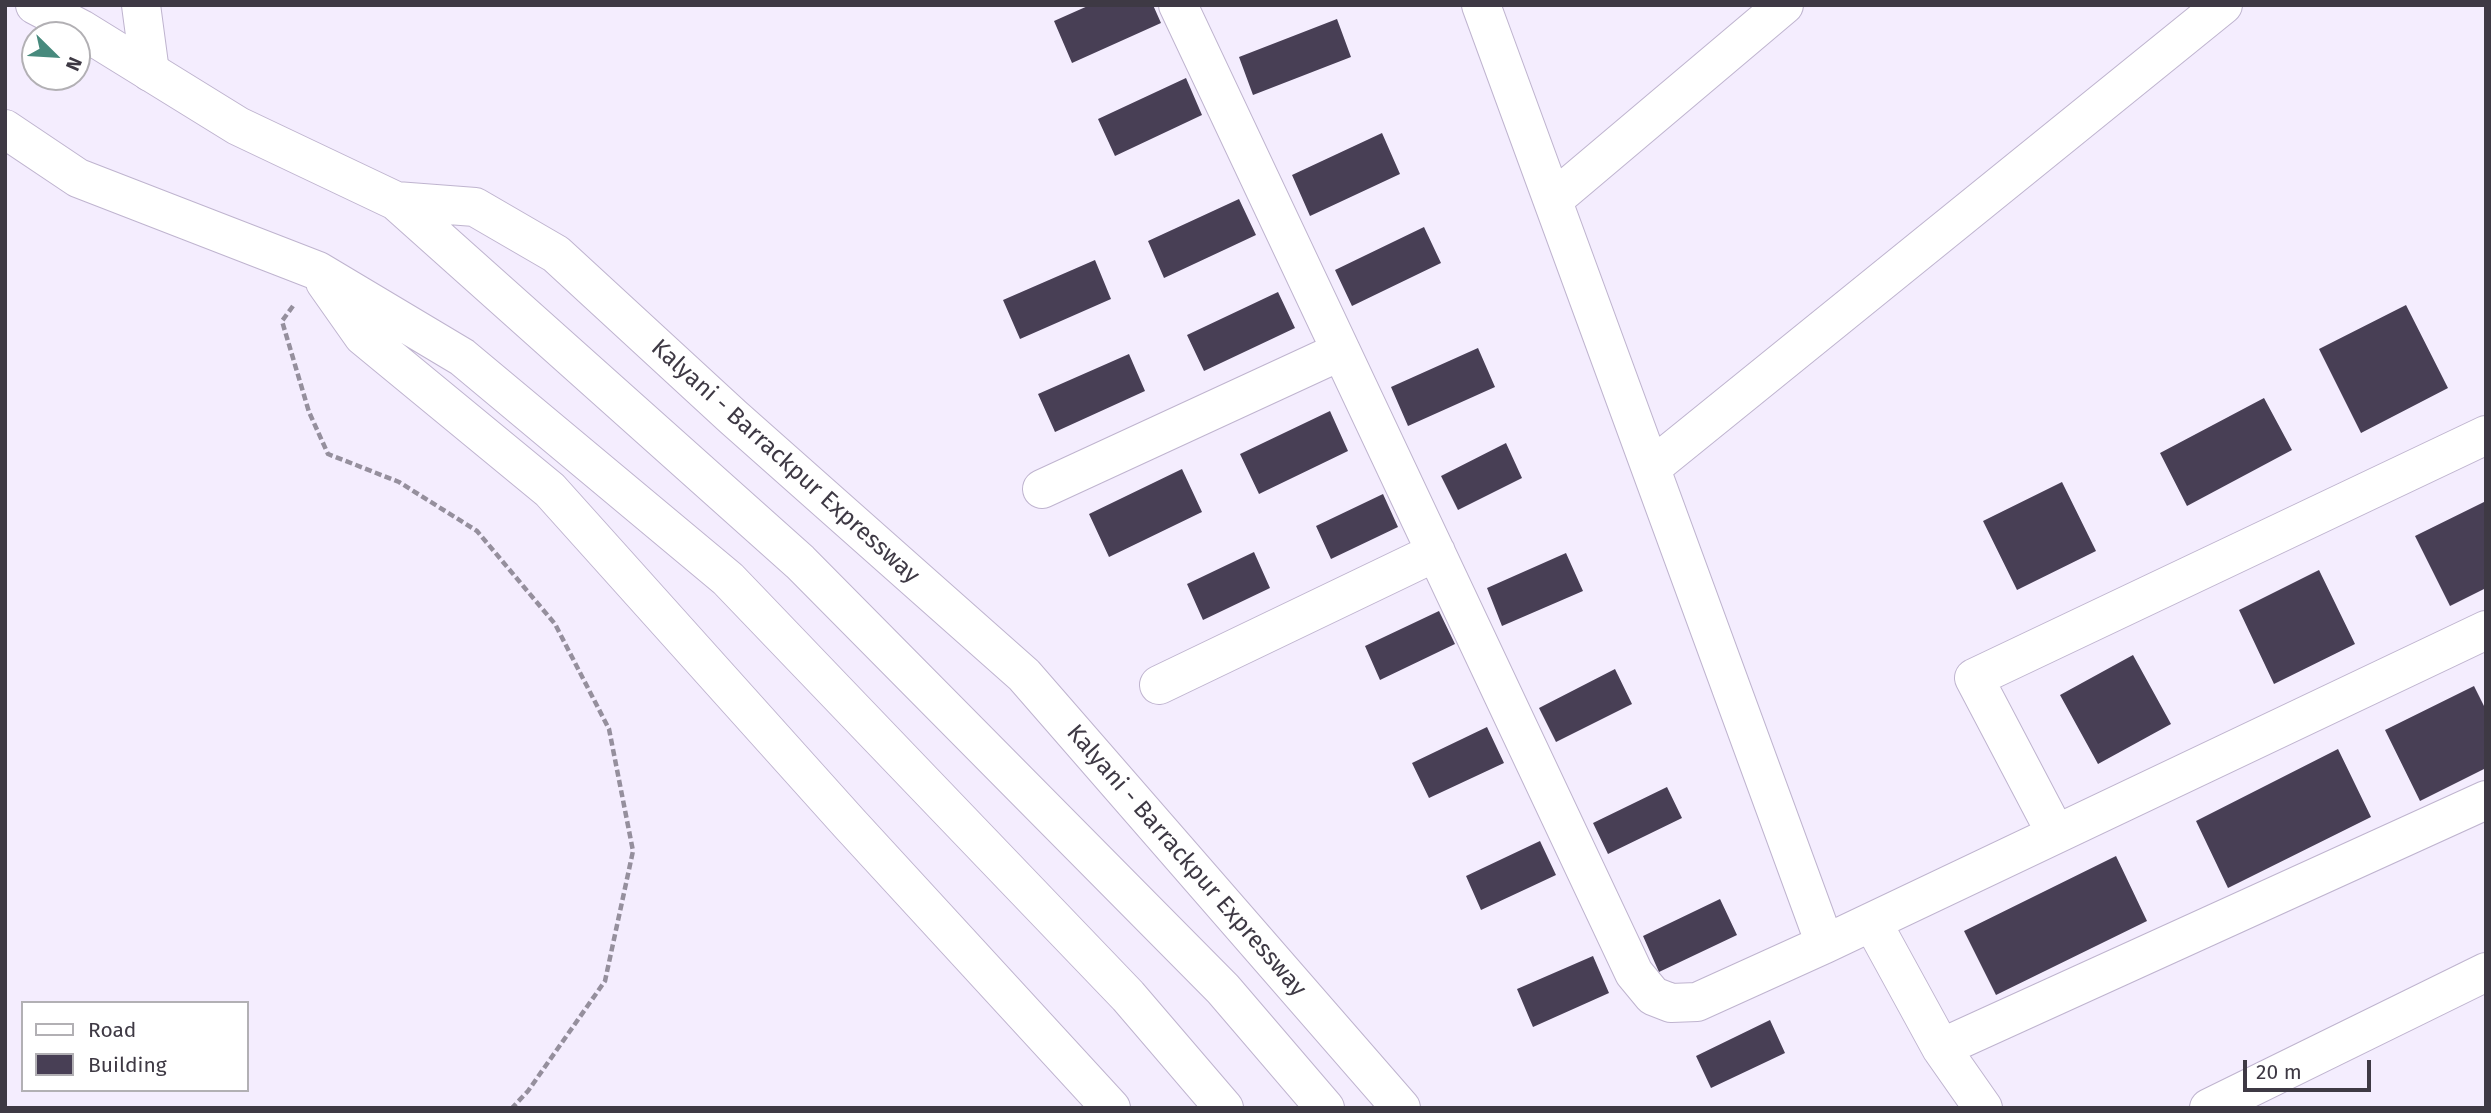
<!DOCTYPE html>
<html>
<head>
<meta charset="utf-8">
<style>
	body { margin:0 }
	#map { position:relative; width:2491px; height:1113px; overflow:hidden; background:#f4edfe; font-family:"Fira Sans",sans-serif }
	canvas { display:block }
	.frame { position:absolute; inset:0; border:7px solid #3e3944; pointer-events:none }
	.legend { position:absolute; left:21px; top:1001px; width:228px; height:91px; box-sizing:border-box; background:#fff; border:2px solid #b2b0b4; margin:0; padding:9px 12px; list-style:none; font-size:21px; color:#3e3944 }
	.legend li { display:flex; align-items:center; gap:14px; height:35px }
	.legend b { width:35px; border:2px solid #b2b0b4 }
	.north { position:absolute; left:21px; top:21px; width:70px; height:70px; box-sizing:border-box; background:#fff; border:2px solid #b2b0b4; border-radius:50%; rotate:114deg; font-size:19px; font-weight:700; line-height:28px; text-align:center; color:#3e3944 }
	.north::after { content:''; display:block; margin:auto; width:24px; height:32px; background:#478a7d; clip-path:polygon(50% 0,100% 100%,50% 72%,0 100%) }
	.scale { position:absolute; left:2243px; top:1060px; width:128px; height:32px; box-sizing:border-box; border:4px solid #3e3944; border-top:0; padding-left:9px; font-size:21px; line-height:24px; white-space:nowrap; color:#3e3944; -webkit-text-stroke:5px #fff; paint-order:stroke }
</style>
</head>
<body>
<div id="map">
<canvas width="2491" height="1113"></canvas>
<div class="frame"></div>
<ul class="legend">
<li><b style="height:9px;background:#fff"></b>Road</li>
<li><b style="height:19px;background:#483f55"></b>Building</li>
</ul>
<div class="north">N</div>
<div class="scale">20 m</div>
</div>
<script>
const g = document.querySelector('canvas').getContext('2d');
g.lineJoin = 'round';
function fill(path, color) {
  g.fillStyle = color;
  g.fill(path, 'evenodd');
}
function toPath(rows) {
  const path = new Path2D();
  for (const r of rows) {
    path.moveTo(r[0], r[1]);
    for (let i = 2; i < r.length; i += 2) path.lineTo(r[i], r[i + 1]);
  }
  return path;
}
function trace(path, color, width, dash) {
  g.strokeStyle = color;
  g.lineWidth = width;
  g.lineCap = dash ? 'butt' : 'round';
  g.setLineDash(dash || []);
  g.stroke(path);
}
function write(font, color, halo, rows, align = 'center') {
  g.font = font + ' "Fira Sans",sans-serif';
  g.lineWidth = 7;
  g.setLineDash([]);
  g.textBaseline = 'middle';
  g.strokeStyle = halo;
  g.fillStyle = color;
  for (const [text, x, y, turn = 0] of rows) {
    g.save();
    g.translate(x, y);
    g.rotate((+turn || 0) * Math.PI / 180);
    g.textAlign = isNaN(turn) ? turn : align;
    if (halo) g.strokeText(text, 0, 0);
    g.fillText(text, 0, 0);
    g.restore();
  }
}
const building = toPath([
	[1090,5,1153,5,1161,23,1072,63,1054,21],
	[1337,19,1351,57,1253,95,1239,57],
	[1186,78,1202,115,1115,156,1098,119],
	[1382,133,1400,174,1310,216,1292,175],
	[1239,199,1256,235,1164,278,1148,241],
	[1424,227,1441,263,1352,306,1335,270],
	[1095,260,1111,299,1020,339,1003,300],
	[1278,292,1295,328,1204,371,1187,335],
	[2406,305,2448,388,2361,433,2319,349],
	[1478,348,1495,387,1408,426,1391,387],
	[1129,354,1145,391,1055,432,1038,394],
	[2264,398,2292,450,2187,506,2160,453],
	[1330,411,1348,451,1259,494,1240,454],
	[1506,443,1522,478,1458,510,1441,476],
	[1182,469,1202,512,1109,557,1089,514],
	[2062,482,2096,551,2017,590,1983,521],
	[1383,494,1398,527,1331,559,1316,526],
	[2486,501,2486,588,2450,606,2415,536],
	[1254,552,1270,588,1203,620,1187,584],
	[1566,553,1583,591,1502,626,1487,588],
	[2319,570,2355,644,2274,684,2239,610],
	[1439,611,1455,644,1380,680,1365,646],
	[2133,655,2171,724,2098,764,2060,695],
	[1615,669,1632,704,1556,742,1539,708],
	[2474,686,2486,710,2486,768,2420,801,2385,730],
	[1487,727,1504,763,1429,798,1412,763],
	[2338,749,2371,817,2228,888,2196,821],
	[1667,787,1682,818,1608,854,1593,823],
	[1540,841,1556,875,1481,910,1466,876],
	[2116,856,2147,921,1996,995,1964,931],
	[1720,899,1737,935,1659,972,1643,936],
	[1593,956,1609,993,1533,1027,1517,989],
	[1770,1020,1785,1053,1711,1088,1696,1056]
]);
const path = toPath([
	[293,306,282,321,309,412,328,454,399,482,477,531,555,624,609,729,633,851,605,981,528,1091,512,1108]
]);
const minor = toPath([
	[141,5,150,72],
	[1178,5,1634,973,1653,996,1671,1003,1697,1002,1825,944,2486,630],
	[1481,5,1825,944],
	[1553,200,1784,5],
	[1651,468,2223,5],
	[1042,489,1341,351],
	[1159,685,1436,552],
	[2056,834,1974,678,2486,435],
	[1872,922,1941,1048,1983,1108],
	[1941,1048,2486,800],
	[2209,1108,2486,972]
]);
const highway = toPath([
	[35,5,81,29,238,126,396,201,475,207,556,254,733,417,1024,675,1401,1108],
	[5,129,78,178,318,271,462,357,728,579,1128,996,1224,1108],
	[396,201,800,562,1223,989,1325,1108],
	[325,282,363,336,550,490,849,823,1111,1108]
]);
const streetNames = [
	["Kalyani - Barrackpur Expressway",785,462,42],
	["Kalyani - Barrackpur Expressway",1186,861,49]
];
fill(building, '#483f55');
trace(minor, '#bfb4cf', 40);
trace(highway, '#bfb4cf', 40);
trace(path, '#958f9d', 4.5, [7, 3.5]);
trace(minor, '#fff', 38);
trace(highway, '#fff', 38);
write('24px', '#3e3944', '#fff', streetNames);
</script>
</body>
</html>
